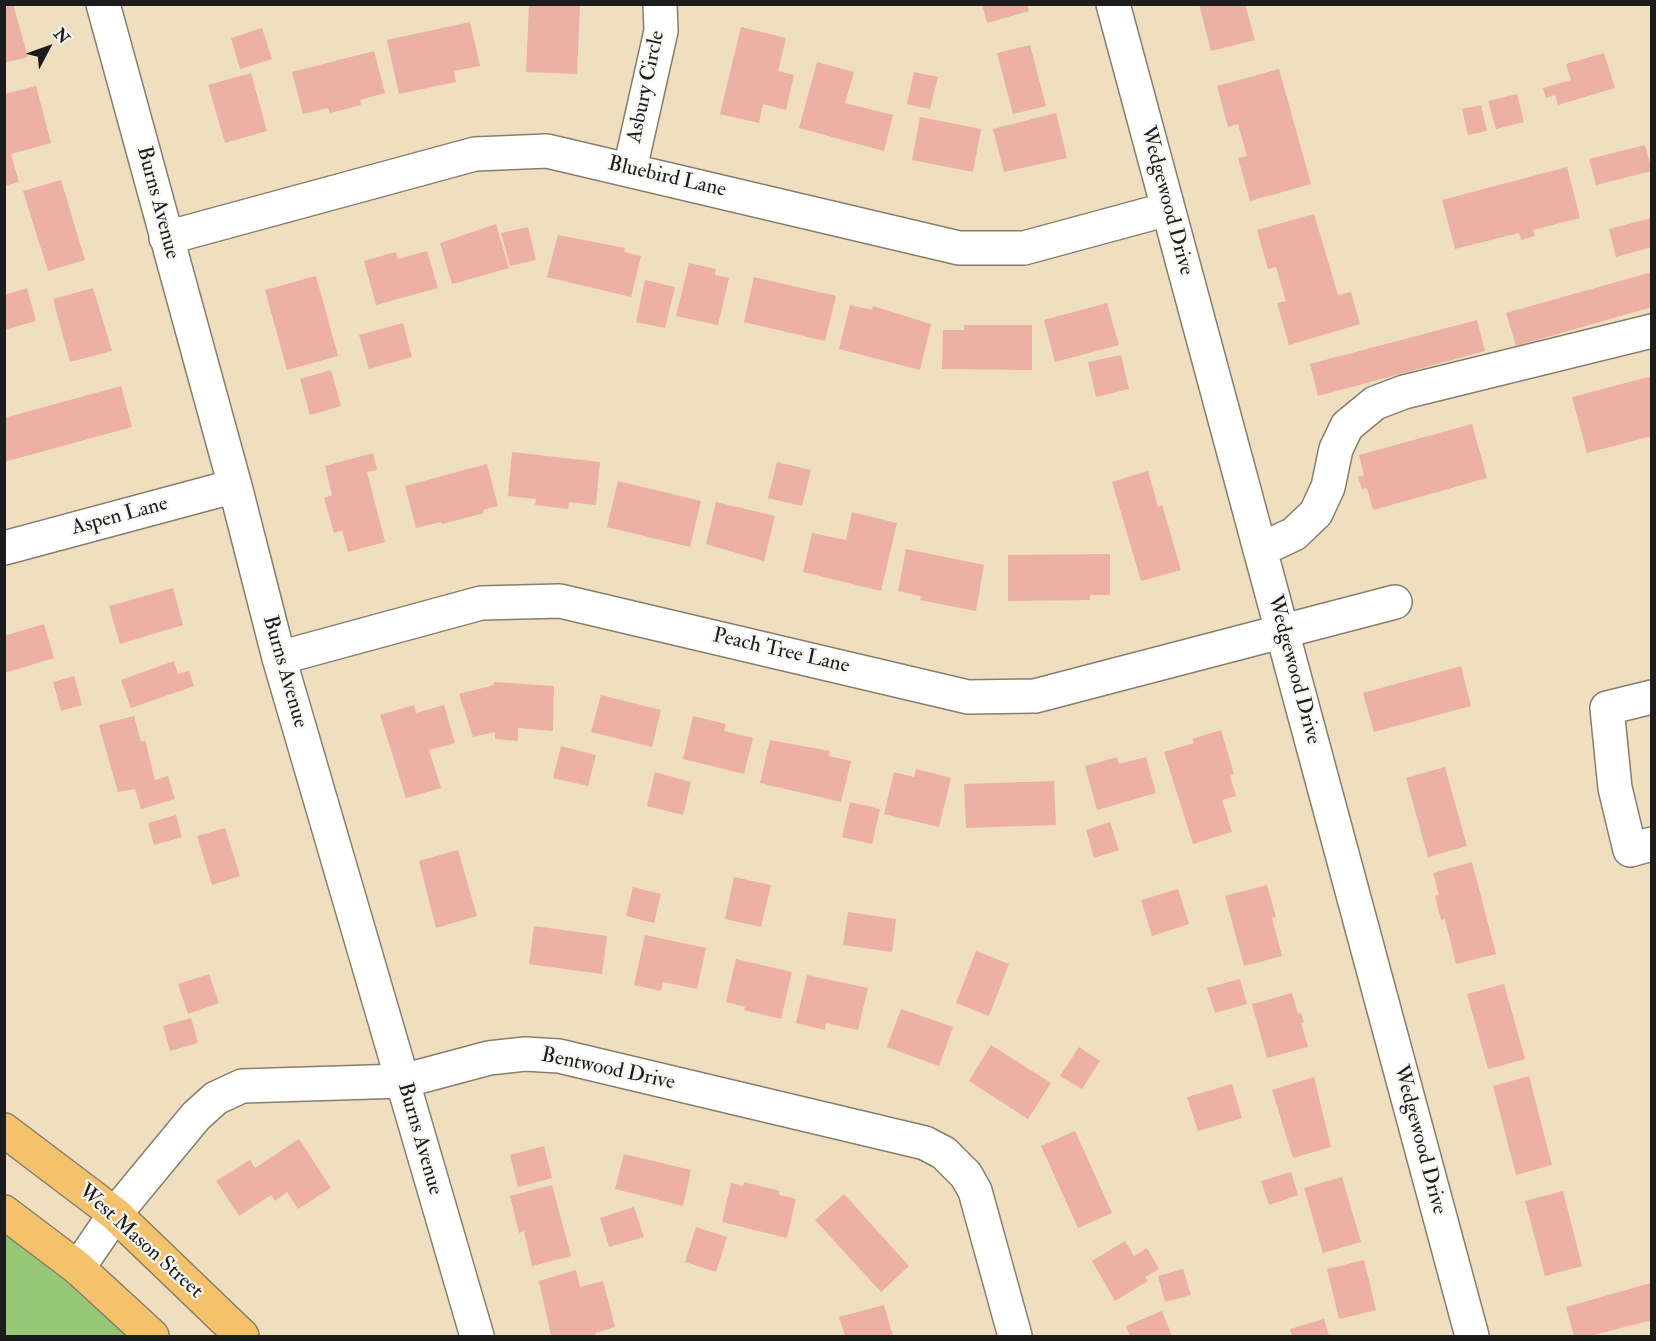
<!DOCTYPE html>
<html>
<head>
<meta charset="utf-8">
<style>
	body { margin:0 }
	#map { position:relative; width:1656px; height:1341px; overflow:hidden; background:#efdfbf; font-family:"IM FELL Double Pica",serif }
	canvas { display:block }
	.frame { position:absolute; inset:0; border:6px solid #1c1c1c; pointer-events:none }
	.north { position:absolute; left:18px; top:18px; width:60px; height:60px; -webkit-text-stroke:4px #f6f6f2; paint-order:stroke; rotate:49deg; font-size:16px; font-weight:700; line-height:24px; text-align:center; color:#1c1c1c }
	.north::after { content:''; display:block; margin:auto; width:21px; height:27px; background:#1c1c1c; clip-path:polygon(50% 0,100% 100%,50% 72%,0 100%) }
</style>
</head>
<body>
<div id="map">
<canvas width="1656" height="1341"></canvas>
<div class="frame"></div>
<div class="north">N</div>
</div>
<script>
const g = document.querySelector('canvas').getContext('2d');
g.lineJoin = 'round';
function fill(path, color) {
  g.fillStyle = color;
  g.fill(path, 'evenodd');
}
function toPath(rows) {
  const path = new Path2D();
  for (const r of rows) {
    path.moveTo(r[0], r[1]);
    for (let i = 2; i < r.length; i += 2) path.lineTo(r[i], r[i + 1]);
  }
  return path;
}
function trace(path, color, width, dash) {
  g.strokeStyle = color;
  g.lineWidth = width;
  g.lineCap = dash ? 'butt' : 'round';
  g.setLineDash(dash || []);
  g.stroke(path);
}
function write(font, color, halo, rows, align = 'center') {
  g.font = font + ' "IM FELL Double Pica",serif';
  g.lineWidth = 4.5;
  g.setLineDash([]);
  g.textBaseline = 'middle';
  g.strokeStyle = halo;
  g.fillStyle = color;
  for (const [text, x, y, turn = 0] of rows) {
    g.save();
    g.translate(x, y);
    g.rotate((+turn || 0) * Math.PI / 180);
    g.textAlign = isNaN(turn) ? turn : align;
    if (halo) g.strokeText(text, 0, 0);
    g.fillText(text, 0, 0);
    g.restore();
  }
}
const green = toPath([
	[4,1212,152,1336,5,1336]
]);
const building = toPath([
	[4,4,13,4,28,57,4,63],
	[529,4,580,4,577,74,526,72],
	[982,4,1027,4,1029,11,987,23],
	[1199,4,1245,4,1255,40,1211,51],
	[470,22,480,66,454,71,456,82,399,94,387,40],
	[741,27,786,38,778,71,794,75,786,110,763,104,759,123,720,114],
	[262,28,272,59,240,69,231,38],
	[1030,45,1046,106,1013,114,997,53],
	[374,51,385,93,360,100,361,105,330,113,328,108,303,114,292,72],
	[1604,53,1615,88,1558,105,1555,95,1546,98,1543,88,1571,80,1566,64],
	[817,62,854,72,845,103,893,115,884,151,799,128],
	[1279,69,1311,184,1250,201,1238,158,1247,156,1238,124,1228,127,1217,86],
	[914,72,938,77,930,109,907,104],
	[251,73,267,131,225,143,208,85],
	[36,86,51,143,11,154,19,182,4,186,4,94],
	[1517,94,1524,122,1496,129,1488,101],
	[1481,105,1487,131,1468,135,1462,109],
	[1056,113,1067,158,1004,172,993,129],
	[920,117,981,129,973,172,912,160],
	[1645,145,1652,171,1596,185,1589,159],
	[1567,167,1580,218,1533,230,1535,236,1521,240,1519,233,1455,249,1442,200],
	[61,180,85,260,48,271,23,191],
	[1314,214,1338,295,1351,292,1360,324,1289,345,1277,303,1286,301,1276,267,1268,269,1257,230],
	[1652,218,1652,247,1616,257,1609,229],
	[496,224,509,268,452,284,440,243],
	[528,227,536,260,510,266,501,233],
	[558,235,625,248,624,252,641,256,631,297,547,277],
	[427,251,438,288,376,305,364,261,396,252,398,259],
	[689,263,716,269,715,275,729,278,718,325,676,316],
	[1652,272,1652,307,1516,346,1506,313],
	[316,276,338,356,287,370,265,290],
	[754,277,836,296,825,341,744,322],
	[645,280,675,287,665,328,636,322],
	[27,288,36,321,4,330,4,295],
	[93,288,112,351,70,362,53,299],
	[1107,303,1119,345,1055,362,1044,320],
	[850,305,872,310,873,306,931,324,920,370,839,349],
	[1477,320,1485,351,1318,396,1310,364],
	[403,323,412,357,369,369,359,335],
	[964,325,1032,325,1032,370,942,369,943,330,964,330],
	[1121,355,1129,389,1096,397,1088,362],
	[331,370,341,406,310,415,300,379],
	[1652,376,1652,436,1587,453,1572,397],
	[121,386,132,427,4,462,4,418],
	[1472,424,1487,478,1373,510,1367,488,1362,489,1358,477,1364,475,1359,455],
	[512,452,600,462,596,505,569,502,568,509,535,505,536,499,508,496],
	[373,453,377,470,367,472,385,542,348,552,342,530,334,533,324,498,332,495,325,466],
	[777,462,811,470,802,506,768,498],
	[487,464,498,506,483,510,484,513,442,524,441,522,416,528,405,486],
	[1148,471,1158,507,1162,505,1181,570,1141,581,1112,482],
	[618,481,701,501,690,547,607,527],
	[716,502,775,516,764,561,706,544],
	[852,512,897,523,881,591,803,572,812,533,846,540],
	[906,549,984,565,976,611,920,600,921,596,898,591],
	[1110,554,1110,595,1090,595,1090,600,1008,601,1008,555],
	[173,588,183,625,120,644,109,606],
	[44,624,54,658,4,673,4,636],
	[174,661,178,674,189,671,194,686,131,708,121,680],
	[1461,666,1471,706,1374,732,1363,693],
	[74,676,82,705,61,711,53,682],
	[494,682,554,686,553,731,518,728,518,741,495,739,495,732,473,737,459,694,494,685],
	[601,695,661,710,652,747,591,732],
	[414,705,416,713,444,705,455,743,429,750,441,788,406,798,380,715],
	[134,716,141,742,145,740,155,780,168,776,175,799,141,809,135,789,118,792,99,725],
	[693,716,726,724,724,731,753,738,744,774,683,759],
	[1221,730,1234,774,1230,776,1236,796,1222,800,1232,832,1193,844,1164,752,1194,743,1192,739],
	[770,740,830,751,829,756,851,761,841,802,760,783],
	[561,746,596,755,588,786,553,778],
	[1117,757,1119,764,1146,757,1156,793,1097,810,1085,766],
	[1445,767,1467,846,1428,857,1406,778],
	[916,769,951,778,939,827,884,814,894,772,914,777],
	[655,772,691,782,683,815,647,806],
	[1054,781,1056,825,966,828,964,784],
	[850,802,880,809,872,844,842,837],
	[176,815,182,837,154,845,148,823],
	[1110,822,1119,850,1094,858,1086,830],
	[225,828,240,876,212,885,197,836],
	[458,850,477,916,436,928,419,861],
	[1472,862,1496,954,1456,964,1445,919,1441,920,1435,896,1439,895,1433,873],
	[734,877,771,885,761,927,725,919],
	[1267,885,1276,917,1272,918,1282,956,1244,966,1225,896],
	[633,887,661,894,654,923,626,916],
	[1178,889,1189,924,1152,936,1141,900],
	[848,912,896,919,892,952,843,945],
	[534,926,607,936,602,974,529,964],
	[645,935,706,948,697,989,663,982,661,991,634,985],
	[976,951,1009,964,989,1016,956,1003],
	[736,959,792,972,781,1019,744,1010,745,1007,726,1002],
	[209,974,219,1003,188,1014,178,984],
	[807,975,868,988,858,1030,826,1023,825,1030,796,1023],
	[1240,979,1247,1004,1215,1013,1207,988],
	[1504,984,1525,1059,1488,1069,1467,994],
	[1292,993,1298,1014,1301,1013,1304,1022,1301,1023,1308,1047,1267,1058,1252,1004],
	[901,1009,953,1027,939,1066,887,1047],
	[191,1018,198,1043,170,1051,163,1026],
	[991,1045,1051,1083,1028,1119,969,1081],
	[1079,1047,1100,1061,1082,1089,1060,1076],
	[1529,1076,1552,1165,1516,1175,1493,1086],
	[1314,1077,1331,1147,1293,1158,1272,1090],
	[1232,1084,1242,1118,1198,1131,1187,1097],
	[1075,1131,1112,1213,1078,1228,1041,1146],
	[299,1139,331,1188,298,1209,287,1192,275,1201,271,1195,239,1216,216,1181,250,1160,255,1168],
	[544,1146,552,1178,518,1187,510,1155],
	[624,1154,691,1170,683,1206,615,1189],
	[1291,1172,1298,1195,1269,1205,1261,1181],
	[1342,1177,1361,1242,1323,1253,1304,1188],
	[744,1182,780,1191,779,1195,796,1199,787,1238,722,1222,731,1183,743,1186],
	[552,1185,571,1256,532,1266,524,1231,519,1233,510,1196],
	[1563,1191,1582,1266,1545,1276,1525,1201],
	[844,1194,909,1266,881,1292,815,1220],
	[634,1207,644,1237,609,1247,600,1218],
	[696,1227,727,1237,716,1272,685,1262],
	[1125,1241,1134,1256,1147,1248,1159,1269,1145,1277,1148,1281,1115,1301,1092,1261],
	[1364,1260,1376,1310,1339,1319,1327,1269],
	[1183,1269,1191,1295,1165,1302,1158,1276],
	[576,1270,580,1287,603,1281,615,1327,595,1333,596,1336,551,1336,539,1281],
	[1651,1283,1652,1320,1590,1336,1574,1336,1566,1307],
	[884,1305,893,1336,845,1336,839,1317],
	[1162,1311,1172,1336,1130,1336,1126,1326],
	[1324,1319,1329,1336,1292,1336,1290,1329]
]);
const minor = toPath([
	[103,4,235,486,279,658,477,1336],
	[1113,4,1472,1336],
	[630,169,661,31,660,4],
	[166,238,475,154,547,151,959,248,1024,248,1168,209],
	[4,548,235,486],
	[1260,550,1294,534,1316,513,1328,487,1336,449,1347,426,1375,403,1404,392,1652,331],
	[279,658,481,603,560,601,968,697,1035,696,1395,602],
	[1652,697,1607,708,1615,788,1630,850,1652,844],
	[78,1268,115,1214,196,1116,216,1098,242,1086,403,1081,489,1058,525,1054,559,1056,925,1143,944,1153,966,1175,975,1191,1015,1336]
]);
const major = toPath([
	[4,1130,115,1214,242,1336],
	[4,1212,78,1268,152,1336]
]);
const streetNames = [
	["Asbury Circle",647,87,-78],
	["Bluebird Lane",667,178,13],
	["Wedgewood Drive",1166,201,75],
	["Burns Avenue",157,203,75],
	["Aspen Lane",120,517,-15],
	["Peach Tree Lane",781,652,13],
	["Wedgewood Drive",1293,670,75],
	["Burns Avenue",284,672,74],
	["Bentwood Drive",608,1070,12],
	["Burns Avenue",419,1139,74],
	["Wedgewood Drive",1419,1140,75],
	["West Mason Street",140,1242,42]
];
fill(green, '#97c878');
fill(building, '#ecb0a4');
trace(minor, '#867e6e', 36);
trace(major, '#867e6e', 36);
trace(minor, '#fff', 33);
trace(major, '#f3c26a', 33);
write('21px', '#1c1c1c', '#f6f6f2', streetNames);
</script>
</body>
</html>
